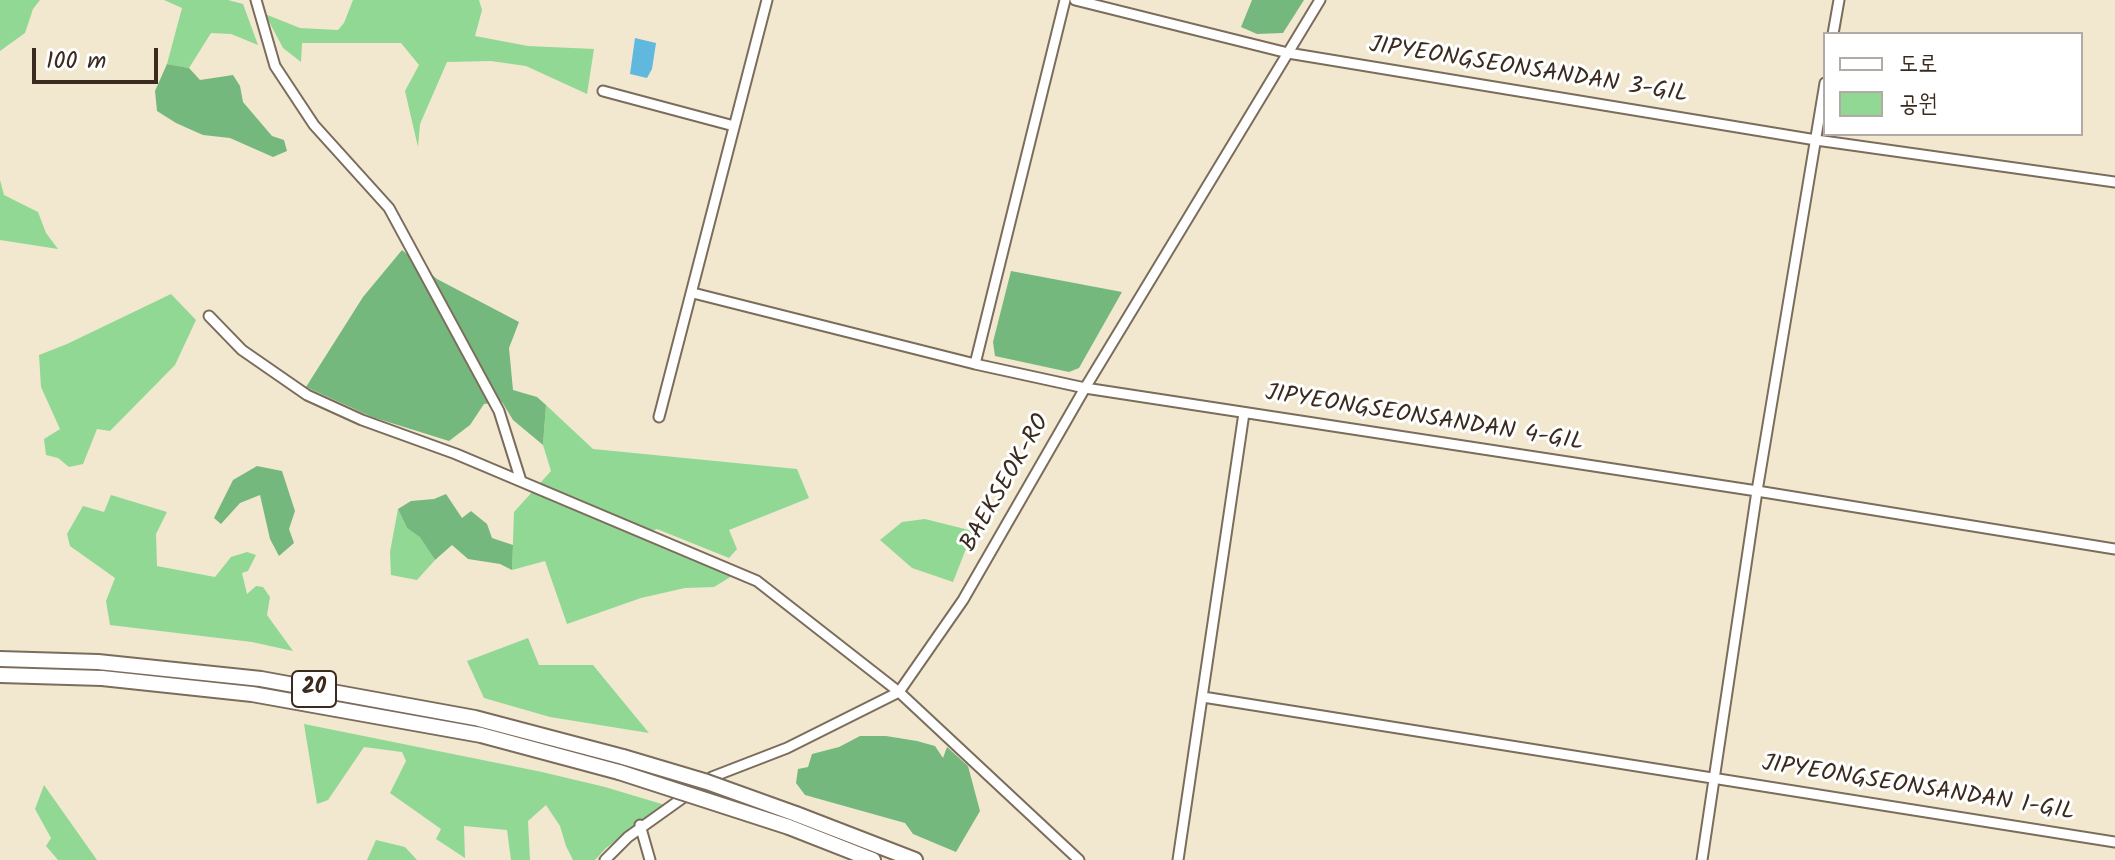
<!DOCTYPE html>
<html>
<head>
<meta charset="utf-8">
<style>
	body { margin:0 }
	#map { position:relative; width:2115px; height:860px; overflow:hidden; background:#f2e8d0; font-family:Kalam,"Poor Story",sans-serif }
	canvas { display:block }
	.legend { position:absolute; left:1823px; top:32px; width:260px; height:104px; box-sizing:border-box; background:#fff; border:2px solid #b1aaa5; margin:0; padding:10px 14px; list-style:none; font-size:24px; color:#3b2a1e }
	.legend li { display:flex; align-items:center; gap:16px; height:40px }
	.legend b { width:40px; border:2px solid #b1aaa5 }
	.scale { position:absolute; left:32px; top:48px; width:126px; height:36px; box-sizing:border-box; border:4px solid #3b2a1e; border-top:0; padding-left:10px; font-size:24px; line-height:28px; white-space:nowrap; color:#3b2a1e; -webkit-text-stroke:6px #fff; paint-order:stroke }
</style>
</head>
<body>
<div id="map">
<canvas width="2115" height="860"></canvas>
<ul class="legend">
<li><b style="height:10px;background:#fff"></b>도로</li>
<li><b style="height:22px;background:#90d893"></b>공원</li>
</ul>
<div class="scale">100 m</div>
</div>
<script>
const g = document.querySelector('canvas').getContext('2d');
g.lineJoin = 'round';
function fill(path, color) {
  g.fillStyle = color;
  g.fill(path, 'evenodd');
}
function toPath(rows) {
  const path = new Path2D();
  for (const r of rows) {
    path.moveTo(r[0], r[1]);
    for (let i = 2; i < r.length; i += 2) path.lineTo(r[i], r[i + 1]);
  }
  return path;
}
function trace(path, color, width, dash) {
  g.strokeStyle = color;
  g.lineWidth = width;
  g.lineCap = dash ? 'butt' : 'round';
  g.setLineDash(dash || []);
  g.stroke(path);
}
function write(font, color, halo, rows, align = 'center') {
  g.font = font + ' Kalam,sans-serif';
  g.lineWidth = 6;
  g.setLineDash([]);
  g.textBaseline = 'middle';
  g.strokeStyle = halo;
  g.fillStyle = color;
  for (const [text, x, y, turn = 0] of rows) {
    g.save();
    g.translate(x, y);
    g.rotate((+turn || 0) * Math.PI / 180);
    g.textAlign = isNaN(turn) ? turn : align;
    if (halo) g.strokeText(text, 0, 0);
    g.fillText(text, 0, 0);
    g.restore();
  }
}
const green = toPath([
	[0,0,40,0,33,9,25,33,0,51],
	[164,0,228,0,243,4,258,45,231,34,211,33,189,68,167,64,182,8],
	[353,0,479,0,482,10,475,36,528,46,594,49,587,94,526,66,491,61,447,62,420,124,418,147,405,91,419,65,401,43,302,43,301,62,283,48,265,14,300,28,338,30,344,23],
	[0,180,4,195,38,212,46,233,58,249,0,240],
	[171,294,196,320,175,365,110,431,97,429,83,464,69,467,58,458,46,455,44,439,60,429,41,387,39,355,67,344],
	[546,405,593,449,797,469,809,498,729,530,737,549,729,558,657,529,636,536,732,576,714,587,685,588,641,598,567,624,545,561,512,570,514,512,551,471,543,445],
	[111,495,167,512,156,534,157,566,215,577,231,557,247,552,256,555,248,571,242,573,247,594,256,586,263,587,270,597,267,615,293,651,252,642,110,625,106,601,115,578,70,546,67,534,83,506,104,512],
	[398,509,407,528,420,536,435,560,417,580,391,575,390,552],
	[925,519,973,531,953,582,912,568,880,540,902,522],
	[528,638,539,665,593,665,649,733,550,717,484,698,467,661],
	[304,724,542,772,605,787,665,805,606,848,595,860,573,860,566,846,560,826,546,805,528,821,530,860,511,860,507,830,464,826,465,858,436,839,441,829,390,793,406,761,402,752,364,747,328,800,317,804],
	[44,785,97,860,58,860,46,846,51,838,35,809],
	[376,840,405,847,417,860,367,860]
]);
const forest = toPath([
	[1252,0,1304,0,1283,33,1257,34,1241,27],
	[167,64,189,68,200,80,233,75,240,86,243,102,272,136,284,140,287,151,273,157,230,138,203,135,176,123,157,111,155,91],
	[402,250,437,279,519,322,509,348,513,390,537,397,546,405,543,445,513,420,502,402,484,404,470,425,449,441,372,417,306,387,363,297],
	[1011,271,1122,292,1079,368,1069,372,995,356,993,342],
	[257,466,282,471,295,511,289,529,294,543,279,556,270,539,260,495,240,503,221,524,214,518,233,480],
	[446,494,462,518,471,511,487,524,492,538,513,545,512,570,500,564,468,559,452,545,435,560,420,537,407,528,398,509,411,501,434,499],
	[860,736,886,736,917,741,935,746,943,758,947,747,968,766,980,811,956,852,913,834,905,823,805,795,796,783,798,769,808,767,812,754,839,747]
]);
const water = toPath([
	[635,38,656,43,652,69,647,78,630,74]
]);
const minor = toPath([
	[256,0,275,66,314,125,389,208,499,411,521,481],
	[1075,0,1288,53,1816,140,2115,182],
	[1833,34,1839,0],
	[603,91,734,126],
	[693,293,975,364,1085,388,1757,491,2115,549],
	[209,316,242,350,307,395,362,420,456,454,757,581,899,692,1079,860],
	[975,364,1065,0],
	[659,417,767,0],
	[1203,697,2115,842],
	[640,825,650,860],
	[605,860,628,837,712,777,787,748,899,692,963,600,1085,388,1320,0],
	[1178,860,1244,413],
	[1702,860,1757,491,1825,83]
]);
const highway = toPath([
	[0,659,98,662,261,679,475,718,623,757],
	[0,675,102,678,252,694,481,735,619,772],
	[796,814,915,860],
	[789,827,873,860]
]);
const highwayBridge = toPath([
	[623,757,707,782,796,814],
	[619,772,789,827]
]);
const shields = [
	[314,689,44]
];
const shieldNames = [
	["20",314,689]
];
const streetNames = [
	["JIPYEONGSEONSANDAN 3-GIL",1528,72,9],
	["JIPYEONGSEONSANDAN 4-GIL",1424,420,9],
	["BAEKSEOK-RO",1007,484,-60],
	["JIPYEONGSEONSANDAN 1-GIL",1918,790,9]
];
fill(green, '#90d893');
fill(forest, '#74b87d');
fill(water, '#61b8de');
trace(minor, '#7b6c5c', 13);
trace(highway, '#7b6c5c', 18);
trace(minor, '#fff', 9);
trace(highway, '#fff', 14);
trace(highwayBridge, '#7b6c5c', 18, []);
trace(highwayBridge, '#fff', 14);
for (const [x, y, w] of shields) {
  const box = new Path2D();
  box.roundRect(x - w / 2, y - 18, w, 36, 6);
  g.fillStyle = '#fff';
  g.fill(box);
  trace(box, '#3b2a1e', 2);
}
write('bold 22px', '#3b2a1e', null, shieldNames);
write('24px', '#3b2a1e', '#fff', streetNames);
</script>
</body>
</html>
